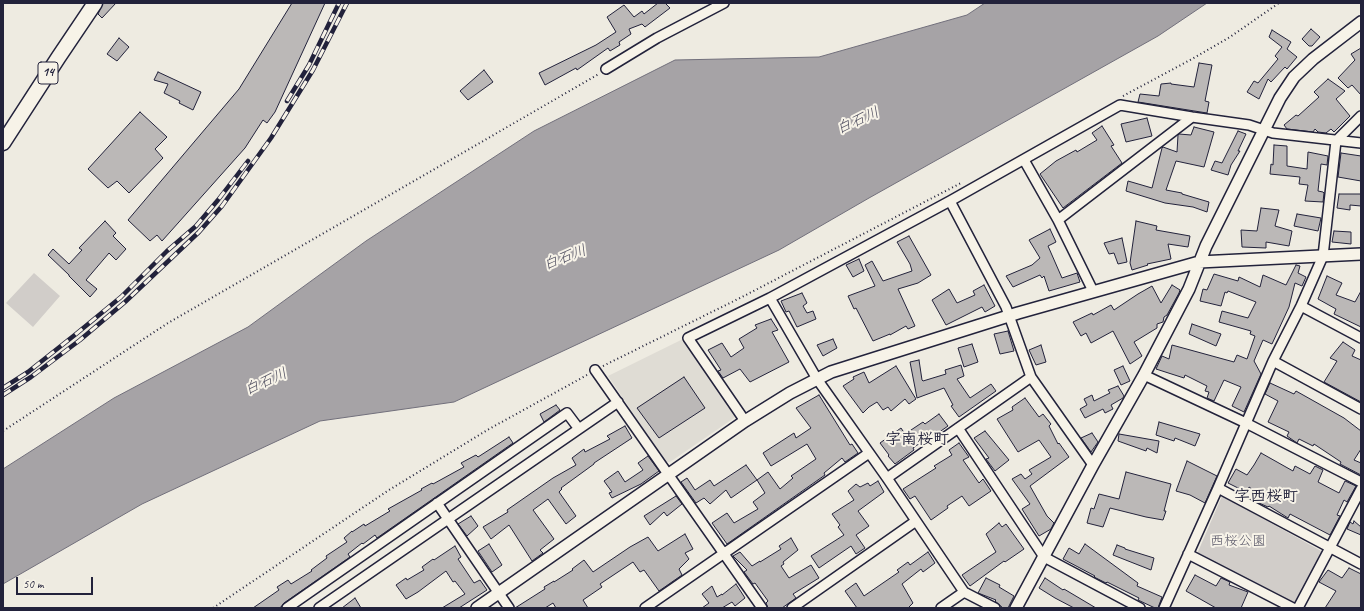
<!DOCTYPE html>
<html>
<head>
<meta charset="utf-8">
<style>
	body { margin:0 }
	#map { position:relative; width:1364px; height:611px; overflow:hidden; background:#eeebe1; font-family:Caveat,sans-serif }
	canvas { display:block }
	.frame { position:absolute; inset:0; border:4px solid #22223b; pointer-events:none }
	.scale { position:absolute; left:16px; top:577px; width:77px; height:18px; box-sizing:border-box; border:2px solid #22223b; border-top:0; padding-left:5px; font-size:12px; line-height:14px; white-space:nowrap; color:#22223b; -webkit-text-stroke:3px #f7f3e8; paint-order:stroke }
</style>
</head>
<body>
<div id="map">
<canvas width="1364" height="611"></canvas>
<div class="frame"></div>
<div class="scale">50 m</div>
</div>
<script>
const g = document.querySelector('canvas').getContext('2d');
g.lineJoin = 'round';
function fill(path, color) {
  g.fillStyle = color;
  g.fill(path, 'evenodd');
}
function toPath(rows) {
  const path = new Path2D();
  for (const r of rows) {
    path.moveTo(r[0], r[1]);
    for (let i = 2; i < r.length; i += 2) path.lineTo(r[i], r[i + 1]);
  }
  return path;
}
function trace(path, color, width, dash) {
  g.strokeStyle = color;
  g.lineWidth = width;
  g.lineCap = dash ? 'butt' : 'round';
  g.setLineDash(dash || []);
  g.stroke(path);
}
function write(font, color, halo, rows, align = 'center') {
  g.font = font + ' Caveat,"Klee One",sans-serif';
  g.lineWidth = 4;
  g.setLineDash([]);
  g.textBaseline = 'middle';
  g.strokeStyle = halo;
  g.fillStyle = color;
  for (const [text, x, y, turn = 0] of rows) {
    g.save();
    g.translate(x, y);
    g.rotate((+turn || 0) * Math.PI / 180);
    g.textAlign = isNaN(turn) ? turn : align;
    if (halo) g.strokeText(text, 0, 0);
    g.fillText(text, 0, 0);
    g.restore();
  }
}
const built = toPath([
	[683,339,736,414,734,418,670,462,666,462,608,376]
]);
const green = toPath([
	[34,273,60,296,33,327,6,303],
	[1222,496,1323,552,1293,605,1197,554]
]);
const water = toPath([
	[985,3,1207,3,1158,36,869,198,779,250,454,402,320,421,142,504,3,584,3,469,114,398,248,327,366,241,534,131,675,60,819,57,967,15,985,3]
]);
const building = toPath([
	[103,3,116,3,102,18,98,14,103,3],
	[292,3,325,3,275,112,267,123,263,120,245,148,162,241,157,235,150,241,128,220,239,89,292,3],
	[658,3,665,3,670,8,645,27,642,24,629,29,631,34,619,42,620,45,610,51,608,48,577,70,576,68,545,85,539,73,596,45,616,32,607,17,624,5,634,17,642,11,644,14,658,3],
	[1311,29,1320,37,1312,46,1309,46,1302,39,1311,29],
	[1272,30,1291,42,1287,49,1297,57,1287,69,1285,67,1271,82,1268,79,1259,99,1247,92,1254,81,1258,83,1278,59,1275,56,1282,47,1269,37,1272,30],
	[119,38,129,47,117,61,107,54,119,38],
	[1361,48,1361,95,1352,85,1348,88,1338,78,1355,60,1351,54,1361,48],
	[1199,63,1212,65,1205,101,1209,102,1207,113,1138,102,1140,94,1159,96,1161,84,1171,83,1171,84,1194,87,1199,63],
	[484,70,493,82,468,100,460,91,484,70],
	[158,72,201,92,193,110,179,103,180,101,164,93,168,84,154,80,158,72],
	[1328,79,1345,91,1336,99,1350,116,1334,132,1331,129,1326,133,1318,132,1315,129,1313,132,1287,129,1284,125,1296,115,1298,116,1319,97,1314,92,1328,79],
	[140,112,167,137,155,149,163,158,129,193,117,181,108,188,88,169,140,112],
	[1147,118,1152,136,1126,142,1121,124,1147,118],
	[1102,126,1114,145,1111,146,1122,163,1063,208,1040,174,1056,161,1076,150,1077,152,1097,140,1092,133,1102,126],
	[1194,127,1214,132,1204,167,1176,161,1166,190,1182,193,1182,194,1209,202,1207,212,1193,207,1165,203,1126,191,1128,181,1152,188,1162,148,1163,147,1177,152,1178,135,1179,134,1191,135,1194,127],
	[1238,131,1246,134,1238,151,1240,151,1231,165,1228,175,1211,170,1215,161,1222,163,1238,131],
	[1274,145,1287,146,1287,166,1307,169,1308,152,1328,156,1327,165,1321,164,1318,191,1323,192,1324,193,1323,202,1305,201,1308,185,1299,184,1300,177,1270,174,1271,164,1273,165,1274,145],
	[1341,153,1361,156,1361,181,1338,177,1341,153],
	[1339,194,1361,194,1361,206,1350,205,1350,210,1337,208,1339,194],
	[1261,208,1279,210,1275,226,1292,231,1289,246,1266,242,1266,248,1242,247,1241,230,1257,231,1261,208],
	[1297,214,1321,218,1318,231,1294,226,1297,214],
	[105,221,116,233,113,236,126,249,116,260,109,253,86,280,97,289,90,297,69,276,69,275,48,255,53,249,69,264,82,250,79,248,105,221],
	[1136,221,1157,226,1156,230,1190,236,1188,247,1168,244,1171,259,1147,264,1148,265,1132,270,1130,263,1136,221],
	[1050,229,1056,242,1048,246,1062,278,1077,273,1080,282,1049,291,1044,276,1042,278,1040,275,1013,287,1006,276,1032,265,1040,258,1029,240,1050,229],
	[1334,231,1351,232,1351,244,1332,242,1334,231],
	[909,236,931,275,918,283,898,289,915,326,908,329,906,326,890,335,890,334,873,341,856,308,854,309,848,296,875,286,865,265,872,261,883,281,912,271,910,264,897,242,909,236],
	[1122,238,1127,262,1118,264,1114,253,1109,254,1104,243,1122,238],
	[859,259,864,271,853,277,846,265,859,259],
	[1296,265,1300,266,1298,273,1306,277,1302,286,1295,283,1289,307,1272,344,1263,340,1254,361,1261,374,1244,412,1232,406,1241,387,1224,380,1214,401,1207,398,1209,392,1205,391,1207,386,1185,375,1184,378,1156,369,1162,356,1169,359,1172,345,1234,362,1237,355,1247,359,1255,336,1250,334,1251,331,1219,322,1222,311,1248,318,1256,302,1228,291,1227,293,1225,292,1221,306,1200,301,1203,289,1207,290,1214,274,1238,281,1239,277,1260,287,1263,275,1286,285,1296,265],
	[1327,276,1342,283,1336,295,1355,302,1361,291,1361,327,1334,314,1336,309,1318,299,1327,276],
	[984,285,995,306,985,312,982,307,946,325,932,300,949,289,957,303,975,295,973,291,984,285],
	[1172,285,1180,290,1179,293,1167,315,1164,317,1163,322,1157,324,1157,328,1134,342,1142,356,1130,364,1113,331,1091,343,1086,333,1081,336,1073,322,1092,313,1093,315,1111,305,1114,310,1138,294,1152,286,1161,303,1172,285],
	[802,293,807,303,803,306,807,313,813,311,816,319,797,327,789,311,786,312,781,301,802,293],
	[771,319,778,330,772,332,789,362,750,382,740,369,723,378,718,371,721,370,708,350,722,343,731,357,744,348,739,339,757,328,755,325,771,319],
	[1192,324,1221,334,1216,346,1189,334,1192,324],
	[1008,331,1014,351,1000,354,994,334,1008,331],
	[833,339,837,348,823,356,817,345,833,339],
	[1343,342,1355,350,1352,356,1361,360,1361,402,1324,382,1337,361,1330,358,1343,342],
	[972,344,978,362,964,367,958,348,972,344],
	[1041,345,1046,362,1036,365,1029,350,1041,345],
	[919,360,922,380,923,381,946,374,945,370,961,365,964,376,957,379,970,398,991,384,996,391,959,417,951,406,953,405,944,388,917,398,910,362,919,360],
	[896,366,916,399,909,404,905,399,891,411,888,407,883,410,877,402,869,407,863,413,843,386,854,379,853,377,864,372,869,383,896,366],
	[1123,366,1130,381,1121,385,1114,370,1123,366],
	[684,377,705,408,659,438,637,408,684,377],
	[1270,383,1294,394,1296,391,1344,418,1361,431,1361,449,1354,460,1361,463,1361,475,1340,464,1341,462,1314,444,1313,446,1299,439,1297,443,1287,436,1289,432,1268,422,1278,401,1265,394,1270,383],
	[1118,386,1124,396,1123,398,1111,405,1113,409,1105,413,1103,409,1085,418,1080,409,1087,405,1084,399,1092,395,1094,401,1110,393,1108,390,1118,386],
	[819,395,850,445,852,444,858,453,845,462,842,458,824,473,825,475,727,544,712,523,727,513,734,523,758,509,753,502,765,493,757,480,768,472,780,489,793,478,791,476,816,459,807,444,771,466,763,453,794,433,796,438,811,428,796,408,819,395],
	[1025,398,1039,417,1043,414,1051,424,1049,426,1058,444,1059,443,1069,457,1030,486,1047,516,1054,523,1051,529,1039,536,1022,509,1030,504,1012,479,1021,474,1025,479,1032,474,1029,470,1051,457,1039,440,1018,452,997,419,1013,410,1012,407,1025,398],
	[556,405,560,410,544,422,540,414,556,405],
	[939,414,948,426,938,433,937,431,913,448,914,450,895,464,888,456,889,455,880,443,901,428,905,434,923,422,925,424,939,414],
	[1159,422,1200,434,1195,446,1175,438,1174,441,1156,435,1159,422],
	[625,426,632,438,594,463,594,464,561,488,562,489,559,492,576,516,566,524,548,499,533,510,554,539,540,550,543,553,532,561,509,525,491,539,483,527,508,512,507,510,553,478,576,465,572,458,584,449,585,452,610,439,607,436,625,426],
	[985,431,1009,460,995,471,986,459,989,458,974,438,985,431],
	[1092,433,1098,442,1091,452,1081,438,1092,433],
	[1119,434,1159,441,1157,453,1147,448,1146,451,1118,441,1119,434],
	[509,437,513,443,377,538,375,535,363,544,362,543,348,554,350,557,284,603,281,607,279,608,253,608,279,590,277,587,288,580,291,584,312,571,311,570,327,558,326,556,347,542,344,538,352,531,352,532,364,524,365,526,390,511,388,509,422,490,421,489,432,483,433,484,464,467,461,463,476,455,478,457,509,437],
	[959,443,969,457,963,460,979,483,983,479,991,491,969,506,962,496,947,506,948,508,931,520,915,496,910,499,903,489,936,468,934,466,952,455,949,450,959,443],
	[1261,453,1293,471,1295,466,1310,474,1315,466,1323,470,1318,482,1339,493,1345,481,1356,486,1347,502,1344,500,1337,515,1340,516,1330,535,1290,514,1288,518,1269,506,1268,507,1259,503,1262,496,1249,487,1246,492,1228,483,1236,469,1247,475,1254,465,1261,453],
	[648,456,659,471,641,484,612,498,609,493,612,492,604,481,618,471,625,482,643,470,638,463,648,456],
	[1187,461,1217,476,1205,503,1190,495,1176,491,1187,461],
	[746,465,757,480,731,498,726,490,710,504,704,498,696,503,681,482,687,478,695,490,710,480,714,486,746,465],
	[1126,472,1171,484,1164,511,1166,511,1163,520,1146,517,1110,508,1103,527,1087,523,1091,508,1094,509,1099,494,1119,499,1126,472],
	[878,481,884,492,858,511,869,526,856,535,865,548,856,554,851,546,819,568,811,556,844,535,838,527,840,525,832,514,854,500,848,491,856,484,860,487,868,483,870,486,878,481],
	[676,496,682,504,667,516,664,512,650,525,644,516,676,496],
	[471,516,478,526,467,536,458,524,471,516],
	[1354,521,1361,527,1361,535,1347,529,1350,522,1353,524,1354,521],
	[999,523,1002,527,1006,524,1024,549,1005,562,1004,561,970,586,962,575,996,552,986,534,999,523],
	[685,534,693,549,685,553,689,559,679,569,682,575,659,591,644,570,640,572,633,562,600,584,602,587,583,600,588,608,556,608,553,603,545,608,515,608,545,589,544,587,554,581,554,582,573,570,572,569,584,560,593,572,630,547,648,537,658,551,685,534],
	[791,538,798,550,783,562,784,564,781,566,789,578,811,565,819,578,793,594,796,598,782,608,768,608,766,603,768,601,755,583,753,584,744,572,747,570,733,556,740,552,752,566,760,561,760,562,781,549,779,546,791,538],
	[489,544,502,565,492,572,478,551,489,544],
	[1085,544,1138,583,1137,586,1162,597,1158,608,1155,608,1138,600,1139,598,1107,582,1106,583,1094,577,1095,576,1063,559,1069,548,1079,554,1085,544],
	[1117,545,1125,548,1125,549,1154,558,1151,570,1113,555,1117,545],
	[455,546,461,557,458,559,474,583,480,580,487,590,459,608,442,608,465,594,455,581,453,582,446,571,418,592,406,599,396,585,406,578,407,580,424,570,422,567,433,559,434,560,455,546],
	[928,552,935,563,923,572,921,569,902,584,913,603,908,608,857,608,845,591,856,583,864,596,899,572,897,570,908,562,910,565,928,552],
	[1349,568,1361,574,1361,608,1325,608,1336,591,1319,582,1328,570,1342,578,1349,568],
	[1195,575,1216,586,1221,578,1230,582,1229,585,1248,592,1241,608,1216,608,1186,591,1195,575],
	[986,578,1000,585,999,587,1014,596,1008,608,1003,608,995,601,996,600,978,593,986,578],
	[1045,578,1063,590,1064,589,1096,608,1074,608,1055,598,1039,588,1045,578],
	[736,584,745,598,735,606,732,602,722,608,702,608,709,603,702,594,712,586,717,597,722,594,722,595,736,584],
	[355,598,361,608,342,608,355,598]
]);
const path = toPath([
	[1123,96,1192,59,1230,37,1279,3],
	[603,366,742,297,961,183],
	[3,431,168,323,599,74],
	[213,608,389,490,489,429,587,375]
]);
const minor = toPath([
	[606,69,657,38,724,3],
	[1024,160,1058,220,1093,291],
	[950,201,1006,307,1031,377,1093,465],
	[1058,220,1192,117],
	[1301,306,1361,338],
	[1273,361,1361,409],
	[595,370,762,608],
	[1144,375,1246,423,1361,482],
	[745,421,688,338,770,298],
	[958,428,1044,557,1140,608],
	[887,478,1031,377],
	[1218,488,1361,564],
	[437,503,509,608],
	[1188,554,1293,608],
	[287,608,567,413,579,429],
	[319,608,618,402],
	[645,608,869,453],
	[792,608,916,521],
	[941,608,964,592],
	[995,608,964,592,887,478,817,379,770,298,950,201,1120,105,1192,117,1249,125,1273,133,1361,143],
	[1164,608,1218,488,1273,361,1301,306,1323,256,1336,141,1361,116],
	[1298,608,1361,489]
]);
const tertiary = toPath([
	[477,608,745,421,790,393,831,372,1018,313,1199,262,1361,254],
	[1016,608,1093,465,1144,375,1189,289,1206,246,1280,98,1294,77,1313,59,1361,22]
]);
const primary = toPath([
	[3,143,58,58,95,3]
]);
const rail = toPath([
	[287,101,309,65,339,3],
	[3,388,28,372,76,334,121,297,167,251,196,226,218,200,248,161],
	[3,395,31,377,80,340,125,302,199,232,222,206,271,138,313,70,347,3]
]);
const shields = [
	[48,73,20]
];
const shieldNames = [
	["14",48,73]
];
const parkNames = [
	["西桜公園",1238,541]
];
const waterNames = [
	["白石川",858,121,-24],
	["白石川",565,258,-21],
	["白石川",266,382,-24]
];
const quarterNames = [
	["字南桜町",917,440],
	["字西桜町",1266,497]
];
fill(built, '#dfdcd4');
fill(green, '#d1cdc9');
fill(water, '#a6a3a6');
trace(water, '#716f7b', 1);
fill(building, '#bbb8b7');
trace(building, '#22223b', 1);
trace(minor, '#22223b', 12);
trace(tertiary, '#22223b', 14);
trace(primary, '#22223b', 17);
trace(path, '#22223b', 2, [1, 3]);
trace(minor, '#f7f3e8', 9);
trace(tertiary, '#f7f3e8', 11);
trace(primary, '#f7f3e8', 14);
trace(rail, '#22223b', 4.5);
trace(rail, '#f7f3e8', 3, [9]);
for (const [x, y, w] of shields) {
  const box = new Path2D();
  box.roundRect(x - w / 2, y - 11, w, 22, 3);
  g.fillStyle = '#f7f3e8';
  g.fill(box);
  trace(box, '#22223b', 1);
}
write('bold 13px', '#22223b', null, shieldNames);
write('14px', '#575566', '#f7f3e8', parkNames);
write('italic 15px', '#504f60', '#f7f3e8', waterNames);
write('bold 16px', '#22223b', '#f7f3e8', quarterNames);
</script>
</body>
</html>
